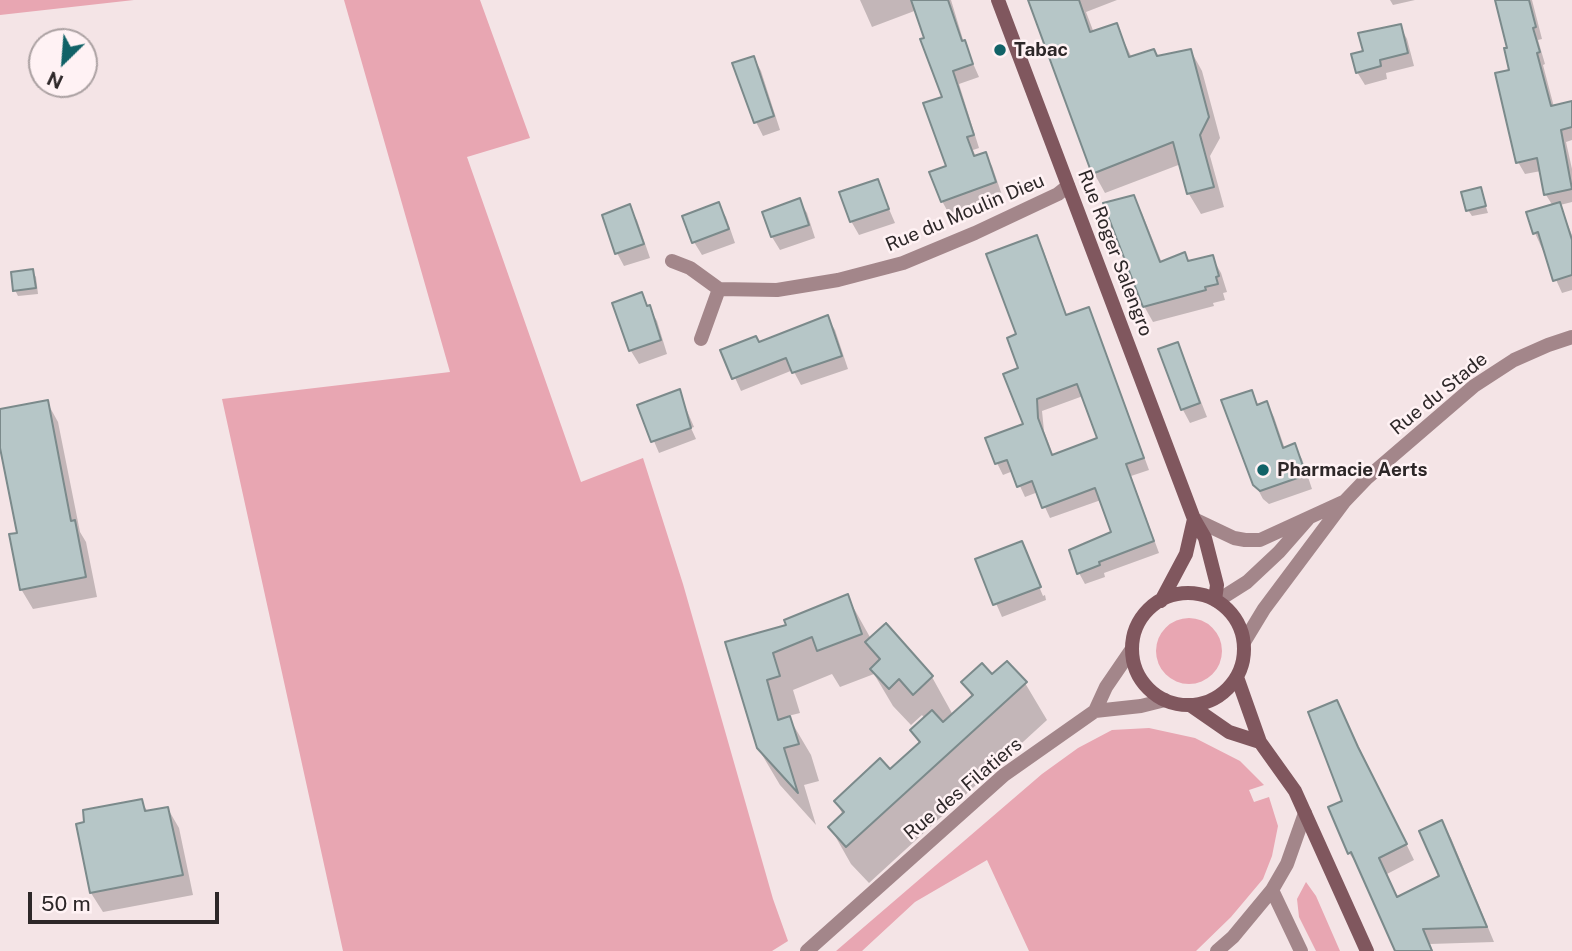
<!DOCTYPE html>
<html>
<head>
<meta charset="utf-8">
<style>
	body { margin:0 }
	#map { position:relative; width:1572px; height:951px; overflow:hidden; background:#f4e4e6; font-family:"Public Sans",sans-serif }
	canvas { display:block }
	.north { position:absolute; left:28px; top:28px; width:70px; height:70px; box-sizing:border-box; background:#fff2f4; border:2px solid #aba1a2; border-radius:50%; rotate:205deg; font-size:19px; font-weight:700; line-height:28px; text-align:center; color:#2d2728 }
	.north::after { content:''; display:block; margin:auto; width:24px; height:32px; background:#116267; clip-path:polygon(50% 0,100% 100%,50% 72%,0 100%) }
	.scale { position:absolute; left:28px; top:892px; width:191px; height:32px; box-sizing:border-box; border:4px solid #2d2728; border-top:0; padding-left:9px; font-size:21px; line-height:24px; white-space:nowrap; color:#2d2728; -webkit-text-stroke:5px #fff2f4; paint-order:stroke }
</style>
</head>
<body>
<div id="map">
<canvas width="1572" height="951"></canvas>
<div class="north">N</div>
<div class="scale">50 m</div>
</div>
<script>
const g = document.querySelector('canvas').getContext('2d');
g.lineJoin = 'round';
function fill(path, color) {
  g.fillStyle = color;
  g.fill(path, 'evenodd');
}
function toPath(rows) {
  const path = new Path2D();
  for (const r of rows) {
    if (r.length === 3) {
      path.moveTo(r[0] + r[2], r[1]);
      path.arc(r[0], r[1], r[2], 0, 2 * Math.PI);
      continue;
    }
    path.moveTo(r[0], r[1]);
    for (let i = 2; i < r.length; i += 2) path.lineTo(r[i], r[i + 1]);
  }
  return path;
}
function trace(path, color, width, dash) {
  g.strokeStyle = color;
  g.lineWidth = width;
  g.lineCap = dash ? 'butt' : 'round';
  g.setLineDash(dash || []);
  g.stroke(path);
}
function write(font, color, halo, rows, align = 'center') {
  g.font = font + ' "Public Sans",sans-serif';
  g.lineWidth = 5;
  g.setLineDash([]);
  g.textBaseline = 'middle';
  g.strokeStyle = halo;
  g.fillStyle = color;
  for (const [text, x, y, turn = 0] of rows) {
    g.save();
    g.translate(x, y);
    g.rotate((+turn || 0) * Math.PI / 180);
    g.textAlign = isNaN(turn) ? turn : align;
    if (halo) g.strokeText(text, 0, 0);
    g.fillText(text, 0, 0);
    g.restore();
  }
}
const green = toPath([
	[0,0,134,0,0,15],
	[344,0,480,0,530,138,467,157,581,482,643,458,683,584,773,899,788,941,772,951,343,951,222,399,450,372],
	[1189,651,33],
	[1149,728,1195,738,1240,761,1264,785,1249,790,1254,802,1269,797,1278,826,1272,856,1263,879,1231,917,1196,951,1029,951,987,860,915,902,862,951,836,951,1042,774,1078,748,1112,730],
	[1306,882,1316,896,1340,951,1316,951,1299,917,1297,899]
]);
const shadow = toPath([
	[860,0,951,0,964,43,979,77,959,84,979,148,973,150,976,157,985,154,992,166,1002,195,949,214,942,201,948,167,944,98,917,10,872,27],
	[1030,0,1117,0,1086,12,1094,33,1116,25,1132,58,1158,58,1191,51,1202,71,1220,138,1210,156,1224,207,1201,214,1189,194,1181,164,1105,193,1094,173],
	[1390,0,1415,0,1393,5],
	[1497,0,1532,0,1542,39,1538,40,1545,64,1543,65,1554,107,1572,102,1572,140,1566,142,1572,169,1572,202,1560,205,1572,235,1572,290,1562,293,1535,233,1553,206,1546,195,1541,171,1525,174,1518,162,1509,49],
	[1400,26,1407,39,1414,66,1386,73,1387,79,1365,85,1357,72,1365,52],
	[754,58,761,71,780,130,763,136,756,122],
	[877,181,895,223,859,235,851,221],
	[1480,189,1488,213,1472,216,1468,210],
	[1133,197,1142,213,1162,263,1184,254,1189,263,1212,257,1221,273,1227,292,1223,293,1225,300,1213,303,1214,306,1153,322,1144,306],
	[799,200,807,213,815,238,780,250,772,237,764,213],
	[718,204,726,217,735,243,702,255,694,242],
	[629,206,637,220,650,258,624,266,617,253],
	[1036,238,1043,249,1067,317,1088,309,1094,320,1149,470,1131,476,1159,553,1104,573,1105,577,1085,584,1079,573,1113,533,1101,500,1050,518,1038,492,1025,497,1013,471,1003,475,997,463,1025,425,1018,335],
	[1083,396,1100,439,1054,457,1044,431,1042,411],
	[32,271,36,277,38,294,18,296,15,290],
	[642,295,657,321,667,354,639,364,631,351,615,304],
	[827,317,835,330,848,369,801,385,793,370,741,391,723,351,759,344],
	[1177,344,1184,358,1207,417,1190,423,1183,410,1161,350],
	[679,392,694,427,691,428,696,439,659,453,639,406],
	[1251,392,1259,406,1267,403,1274,417,1285,449,1294,445,1302,459,1312,489,1269,504,1263,499,1255,484],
	[47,402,58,422,80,532,86,542,97,597,33,609,21,589,19,534,0,439,0,411],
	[1022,543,1028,553,1025,553,1043,596,1045,595,1046,600,1002,617,977,560],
	[847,596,871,639,932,677,953,715,972,697,963,682,992,676,1025,683,1047,720,869,883,851,864,830,827,843,815,836,802,890,772,920,744,912,731,925,719,922,715,911,725,893,706,874,674,840,687,832,674,793,690,800,713,788,716,811,755,819,781,804,785,816,825,780,785,758,748,728,643,788,626],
	[1337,702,1414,860,1387,874,1397,898,1441,877,1442,823,1451,838,1494,942,1430,944,1433,951,1397,951,1360,868,1349,853],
	[141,801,148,812,168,809,179,828,193,895,103,912,91,893,78,825]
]);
const building = toPath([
	[911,0,948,0,962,41,965,40,973,64,953,71,974,135,967,137,974,156,986,152,996,182,941,202,929,172,946,166,923,103,942,97,920,39,924,38,911,0],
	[1028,0,1079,0,1090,32,1117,23,1129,57,1154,49,1157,56,1191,49,1209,117,1200,135,1214,187,1187,194,1173,142,1092,174,1028,0],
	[1495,0,1529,0,1536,27,1533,28,1540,52,1537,53,1551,106,1572,101,1572,127,1561,130,1572,189,1544,195,1537,158,1516,163,1495,73,1509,70,1504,48,1507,48,1495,0],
	[1401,24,1408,53,1380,60,1381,66,1356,73,1351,54,1363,51,1358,33,1401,24],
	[754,56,774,116,754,123,732,63,754,56],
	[878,179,889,209,850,222,839,192,878,179],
	[1481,187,1486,206,1466,211,1461,192,1481,187],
	[1134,195,1160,262,1185,252,1188,261,1213,255,1219,276,1216,277,1218,284,1205,287,1206,290,1143,307,1103,203,1134,195],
	[800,198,809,225,771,237,762,212,800,198],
	[719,202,729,229,692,243,682,216,719,202],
	[1560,202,1572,240,1572,275,1553,281,1538,232,1533,234,1526,212,1560,202],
	[630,204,644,244,615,254,602,215,630,204],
	[1037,235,1066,315,1089,307,1144,458,1126,464,1154,541,1099,562,1100,565,1077,574,1069,550,1111,532,1095,488,1042,508,1032,481,1017,487,1007,460,995,464,985,438,1023,424,1003,374,1018,368,1007,338,1016,334,986,254,1037,235],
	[1077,384,1097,438,1052,455,1038,418,1037,399,1077,384],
	[33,269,36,288,13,291,11,272,33,269],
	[642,292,647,306,650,305,661,340,629,351,612,303,642,292],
	[828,315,842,356,792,373,786,358,732,379,720,350,756,336,759,342,828,315],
	[1178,342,1200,403,1181,410,1158,349,1178,342],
	[680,389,691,428,651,442,637,405,680,389],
	[1252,390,1257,405,1267,401,1283,448,1295,443,1306,475,1260,491,1253,485,1221,400,1252,390],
	[48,400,71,521,75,520,86,577,20,590,9,534,17,533,0,448,0,409,48,400],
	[1022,541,1041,587,993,605,975,559,1022,541],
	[848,594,862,634,817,651,812,637,773,653,780,676,767,680,778,720,790,716,799,744,784,748,798,793,757,748,725,642,786,625,784,620,848,594],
	[886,623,933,676,913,695,899,679,889,689,870,669,880,659,865,642,886,623],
	[1007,661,1027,682,846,847,828,827,844,812,834,801,880,758,890,769,920,742,910,730,932,710,943,722,973,695,961,682,982,663,992,674,1007,661],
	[1337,700,1358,747,1407,844,1379,858,1397,897,1439,876,1419,831,1442,820,1487,927,1423,929,1432,951,1395,951,1351,852,1348,854,1328,807,1342,801,1308,712,1337,700],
	[142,799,145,811,168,807,183,875,90,893,76,824,84,822,83,810,142,799]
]);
const minor = toPath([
	[672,261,690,268,719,289],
	[701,339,719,289,777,290,838,280,903,263,975,233,1058,194,1068,186],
	[1095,711,1141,706,1165,700],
	[1272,890,1301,951],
	[807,951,1004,775,1095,711,1106,687,1132,649],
	[1217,951,1233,937,1272,890,1287,864,1305,813]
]);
const tertiary = toPath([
	[1194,519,1234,538,1245,540,1260,540,1343,502],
	[1217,601,1247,582,1279,552,1308,519],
	[1244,642,1264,609,1344,502,1367,478,1474,386,1514,360,1548,345,1572,337]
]);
const secondary = toPath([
	[998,0,1194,519,1205,538,1217,585,1215,600],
	[1188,649,56],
	[1161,601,1186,554,1194,519],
	[1237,677,1260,742,1295,791,1367,951],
	[1190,705,1229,732,1260,742]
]);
const markers = [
	[1000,50,7,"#116267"],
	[1263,470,7,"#116267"]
];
const poiNames = [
	["Tabac",1014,50],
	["Pharmacie Aerts",1277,470]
];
const streetNames = [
	["Rue du Moulin Dieu",965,213,-23],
	["Rue Roger Salengro",1115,253,69],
	["Rue du Stade",1439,394,-39],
	["Rue des Filatiers",963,789,-40]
];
fill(green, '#e8a6b2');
fill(shadow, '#0003');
fill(building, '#b6c6c7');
trace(building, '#7b8a8b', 2);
trace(minor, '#a3868a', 14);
trace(tertiary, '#a3868a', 14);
trace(secondary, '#80575e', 14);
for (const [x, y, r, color] of markers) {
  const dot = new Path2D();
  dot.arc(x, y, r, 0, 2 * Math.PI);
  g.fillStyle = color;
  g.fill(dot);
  trace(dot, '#fff2f4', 2.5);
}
write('bold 19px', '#2d2728', '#fff2f4', poiNames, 'left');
write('19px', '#2d2728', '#fff2f4', streetNames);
</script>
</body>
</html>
